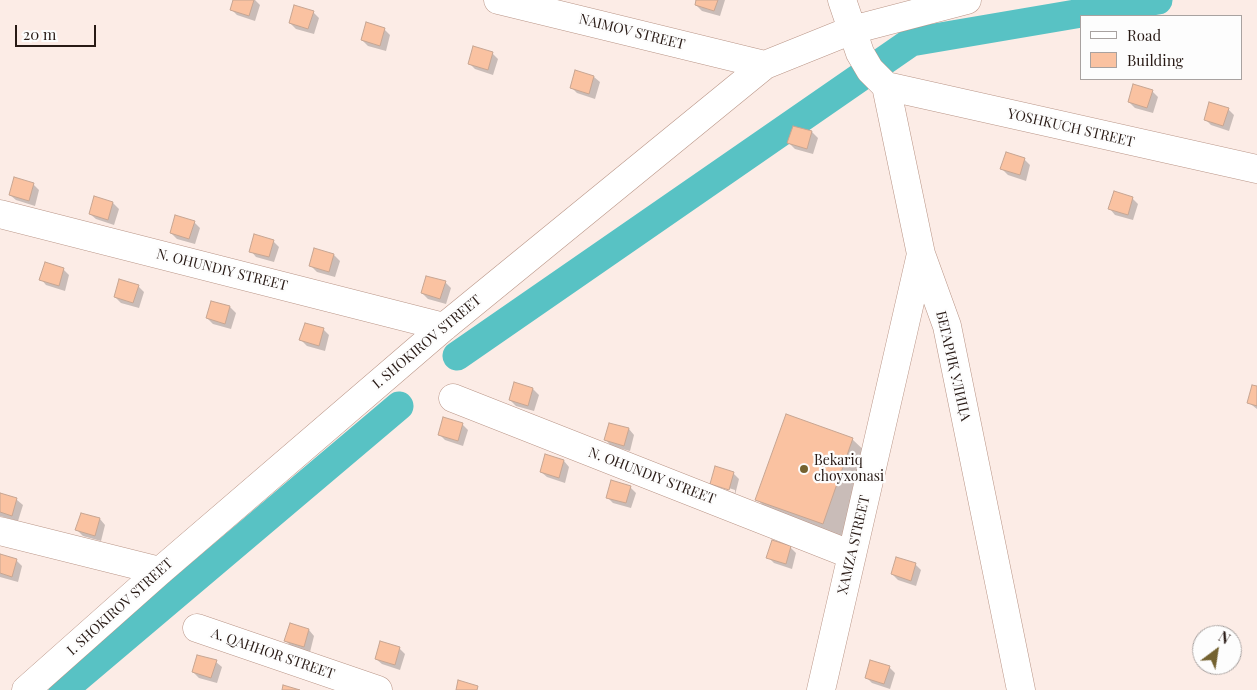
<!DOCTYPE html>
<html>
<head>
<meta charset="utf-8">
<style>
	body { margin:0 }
	#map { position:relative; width:1257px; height:690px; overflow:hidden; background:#fcece6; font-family:"Playfair Display",serif }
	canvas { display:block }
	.legend { position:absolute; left:1080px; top:15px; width:162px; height:65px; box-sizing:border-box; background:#fdfdfd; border:1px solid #a8a2a0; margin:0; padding:6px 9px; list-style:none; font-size:15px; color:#281a15 }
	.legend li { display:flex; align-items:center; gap:10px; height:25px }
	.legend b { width:25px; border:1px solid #a8a2a0 }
	.north { position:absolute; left:1192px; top:625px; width:50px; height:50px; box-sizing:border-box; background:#fdfdfd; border:1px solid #a8a2a0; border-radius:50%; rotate:31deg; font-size:14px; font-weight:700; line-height:20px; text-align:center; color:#281a15 }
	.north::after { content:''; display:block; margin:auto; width:18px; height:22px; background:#746230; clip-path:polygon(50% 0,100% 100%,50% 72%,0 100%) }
	.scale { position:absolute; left:15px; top:25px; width:81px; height:22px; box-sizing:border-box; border:2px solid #281a15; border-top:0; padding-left:6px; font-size:15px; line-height:18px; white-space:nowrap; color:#281a15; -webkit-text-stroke:4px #fdfdfd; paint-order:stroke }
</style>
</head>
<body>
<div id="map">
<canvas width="1257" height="690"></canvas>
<ul class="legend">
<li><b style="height:6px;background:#fff"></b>Road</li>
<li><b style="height:14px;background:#fac2a1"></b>Building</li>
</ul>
<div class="north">N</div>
<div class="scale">20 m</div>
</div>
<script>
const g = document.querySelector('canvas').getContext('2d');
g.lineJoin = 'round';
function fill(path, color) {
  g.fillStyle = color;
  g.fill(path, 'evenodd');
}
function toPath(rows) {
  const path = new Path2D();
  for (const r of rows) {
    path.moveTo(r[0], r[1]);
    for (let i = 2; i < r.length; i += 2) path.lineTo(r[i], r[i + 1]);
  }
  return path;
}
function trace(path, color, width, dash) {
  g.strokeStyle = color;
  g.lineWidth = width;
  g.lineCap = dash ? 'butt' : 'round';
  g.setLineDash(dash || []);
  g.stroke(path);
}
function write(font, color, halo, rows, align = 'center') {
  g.font = font + ' "Playfair Display",serif';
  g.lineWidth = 4.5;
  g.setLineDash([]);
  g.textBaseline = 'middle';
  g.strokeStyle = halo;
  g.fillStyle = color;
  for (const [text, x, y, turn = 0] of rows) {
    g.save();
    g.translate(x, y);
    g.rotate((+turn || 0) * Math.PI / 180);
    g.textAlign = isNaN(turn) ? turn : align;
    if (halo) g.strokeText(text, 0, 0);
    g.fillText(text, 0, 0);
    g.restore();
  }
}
const shadow = toPath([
	[234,0,255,0,260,5,255,21,237,15,231,9],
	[698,0,725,0,720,16,702,11,696,5],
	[313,12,319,18,314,34,296,29,290,23],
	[384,29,390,35,386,51,368,46,362,40],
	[492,53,498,59,493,75,475,69,469,63],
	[594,77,600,82,595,99,577,93,571,87],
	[1152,91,1158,97,1153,113,1135,108,1129,102],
	[1228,109,1234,115,1229,131,1211,125,1206,120],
	[794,127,812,132,818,138,813,154,795,149,789,143],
	[1024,159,1030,165,1026,181,1008,175,1002,169],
	[33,184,39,190,35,206,16,200,10,195],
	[95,198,113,203,119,209,114,225,96,219,90,214],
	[1132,198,1138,204,1133,220,1115,215,1110,209],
	[194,222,200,228,195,244,177,239,171,233],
	[273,241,279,247,274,262,256,257,251,251],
	[315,250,334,255,340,261,335,277,317,272,311,266],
	[63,269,69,275,65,291,46,285,41,279],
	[445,282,451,288,446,304,428,299,422,293],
	[138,286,144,292,139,308,121,303,115,297],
	[211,302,230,307,236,313,231,329,213,324,207,318],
	[324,330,329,335,325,351,307,346,301,340],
	[515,384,533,389,539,395,534,411,516,406,510,400],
	[1257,388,1257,409,1248,402],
	[462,424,468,430,463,446,445,440,439,434],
	[629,429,634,435,630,451,611,446,606,440],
	[852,439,870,456,840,540,774,517,757,499],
	[564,461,569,467,565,483,547,477,541,472],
	[733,473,739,479,735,495,717,489,711,483],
	[716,484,735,490,735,493,716,487],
	[630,487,636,493,631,508,613,503,607,497],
	[0,494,17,500,23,505,18,521,0,516],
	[100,519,105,525,101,541,83,536,77,530],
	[790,547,796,553,792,569,774,563,768,557],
	[0,555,16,560,22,566,18,582,0,577],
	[915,564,921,570,916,586,898,580,892,574],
	[309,630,314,636,310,652,292,647,286,641],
	[399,648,405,654,400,670,382,664,376,659],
	[216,662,222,667,217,683,199,678,193,672],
	[889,667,895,673,890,689,872,683,866,677]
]);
const canal = toPath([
	[457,356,911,42,1158,0],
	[63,690,399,406]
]);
const building = toPath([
	[233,0,254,0,249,16,230,10,233,0],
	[696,0,718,0,714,11,695,5,696,0],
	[294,5,314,11,308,29,289,23,294,5],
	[366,22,385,28,380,46,361,40,366,22],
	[473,46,493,52,488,70,468,64,473,46],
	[575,70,594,76,589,94,570,88,575,70],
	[1133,84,1153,90,1147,108,1128,102,1133,84],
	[1209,102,1229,108,1223,126,1204,120,1209,102],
	[793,126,812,131,807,149,787,143,793,126],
	[1006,152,1025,158,1020,175,1000,169,1006,152],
	[14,177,34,183,29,201,9,195,14,177],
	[1114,191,1133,197,1128,215,1108,209,1114,191],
	[94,196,113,202,108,220,89,214,94,196],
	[175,215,195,221,189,239,170,233,175,215],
	[254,234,274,240,269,257,249,252,254,234],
	[314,248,334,254,329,272,309,266,314,248],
	[45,262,64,268,59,286,39,280,45,262],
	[426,276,446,281,440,299,421,293,426,276],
	[119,279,139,285,133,303,114,297,119,279],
	[211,301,230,306,225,324,206,318,211,301],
	[305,323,324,328,319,346,299,340,305,323],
	[514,382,533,388,528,406,509,400,514,382],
	[1252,385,1257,386,1257,406,1247,403,1252,385],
	[786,414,853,438,823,524,755,500,786,414],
	[443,417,463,423,458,441,438,435,443,417],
	[609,423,629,428,624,446,604,440,609,423],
	[545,454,564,460,559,478,540,472,545,454],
	[715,466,734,472,729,490,710,484,715,466],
	[611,480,631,486,626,503,606,498,611,480],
	[0,493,17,498,12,516,0,512,0,493],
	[81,513,100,518,95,536,75,530,81,513],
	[772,540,791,546,786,564,766,558,772,540],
	[0,554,17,559,12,577,0,573,0,554],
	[896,557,916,563,911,581,891,574,896,557],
	[290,623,309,629,304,647,284,641,290,623],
	[380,641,400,647,395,665,375,659,380,641],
	[197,655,217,660,211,678,192,672,197,655],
	[870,660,890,666,884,684,865,678,870,660],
	[458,680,478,686,477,690,456,690,458,680],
	[283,685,300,690,282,690,283,685]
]);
const minor = toPath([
	[498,0,765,65],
	[842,0,860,53,870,70,886,86,921,254,947,326,1021,690],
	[886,86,1257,169],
	[0,214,444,327],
	[453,398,852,555],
	[0,531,160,571],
	[197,628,378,690],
	[26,690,160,571,444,327,765,65,852,30,967,0],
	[821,690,921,254]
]);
const markers = [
	[804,469,5,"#746230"]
];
const streetNames = [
	["NAIMOV STREET",632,32,14],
	["YOSHKUCH STREET",1071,128,13],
	["N. OHUNDIY STREET",222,270,14],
	["I. SHOKIROV STREET",427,342,-40],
	["БЕГАРИҚ УЛИЦА",953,366,77],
	["N. OHUNDIY STREET",652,476,21],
	["XAMZA STREET",854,545,-77],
	["I. SHOKIROV STREET",120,607,-42],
	["A. QAHHOR STREET",273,654,19]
];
const poiNames = [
	["Bekariq",814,461],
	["choyxonasi",814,477]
];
fill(shadow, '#0003');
trace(canal, '#58c2c4', 29);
fill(building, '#fac2a1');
trace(building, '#c7a592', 1);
trace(minor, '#b99587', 29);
trace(minor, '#fff', 28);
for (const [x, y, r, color] of markers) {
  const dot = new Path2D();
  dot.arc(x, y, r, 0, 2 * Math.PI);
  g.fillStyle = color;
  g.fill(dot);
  trace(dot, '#fdfdfd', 2);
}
write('14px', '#281a15', '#fdfdfd', streetNames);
write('14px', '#281a15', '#fdfdfd', poiNames, 'left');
</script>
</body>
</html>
